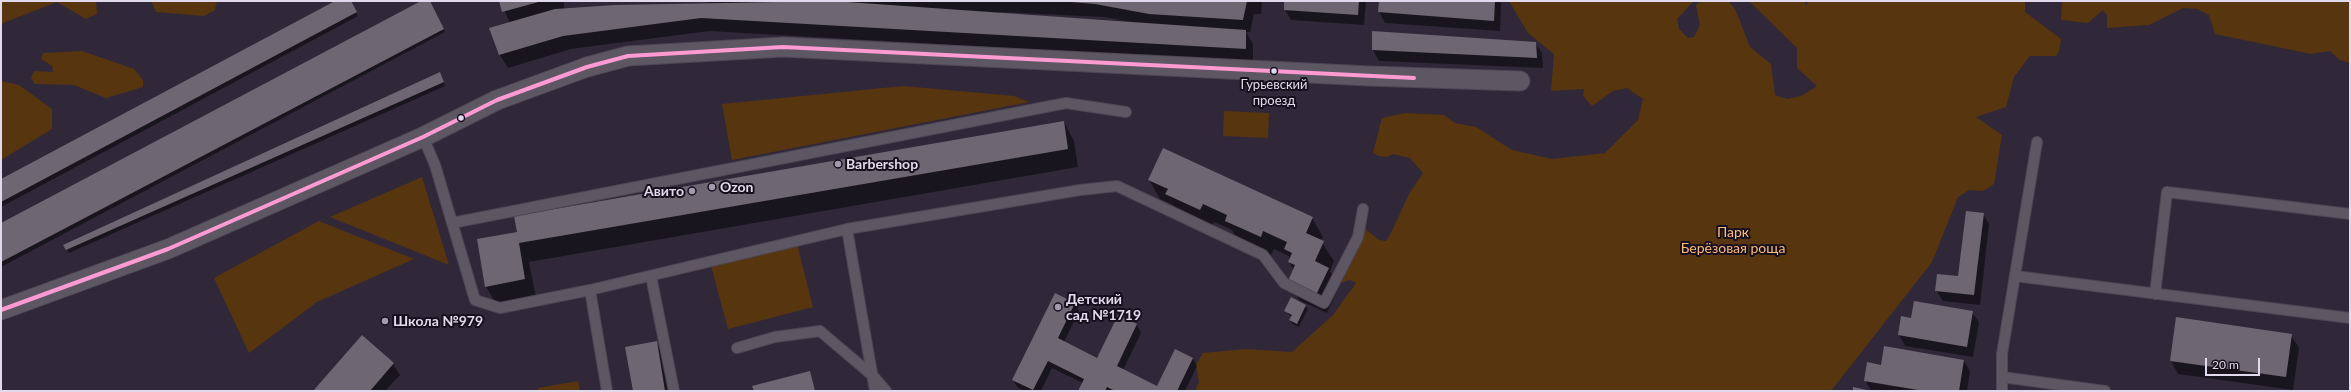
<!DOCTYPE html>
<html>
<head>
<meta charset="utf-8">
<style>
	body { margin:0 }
	#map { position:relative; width:2351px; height:392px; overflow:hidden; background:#302839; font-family:Lato,sans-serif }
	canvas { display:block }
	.frame { position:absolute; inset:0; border:2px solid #e1d9ec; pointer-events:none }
	.scale { position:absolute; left:2205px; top:358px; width:55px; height:18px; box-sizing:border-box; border:2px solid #e1d9ec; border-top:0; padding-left:5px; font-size:12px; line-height:14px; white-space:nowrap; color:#e1d9ec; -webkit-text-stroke:3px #150f1c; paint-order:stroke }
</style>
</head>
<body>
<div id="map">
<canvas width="2351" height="392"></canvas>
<div class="frame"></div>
<div class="scale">20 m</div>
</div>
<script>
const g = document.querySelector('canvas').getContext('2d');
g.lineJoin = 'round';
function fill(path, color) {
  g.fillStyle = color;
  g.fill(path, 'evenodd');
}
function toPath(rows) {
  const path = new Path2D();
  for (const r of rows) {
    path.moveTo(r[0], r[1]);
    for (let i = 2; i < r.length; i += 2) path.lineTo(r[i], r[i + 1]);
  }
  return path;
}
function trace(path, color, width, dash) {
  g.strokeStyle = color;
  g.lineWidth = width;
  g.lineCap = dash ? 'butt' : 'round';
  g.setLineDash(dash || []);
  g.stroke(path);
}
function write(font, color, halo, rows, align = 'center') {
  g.font = font + ' Lato,sans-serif';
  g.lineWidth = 4;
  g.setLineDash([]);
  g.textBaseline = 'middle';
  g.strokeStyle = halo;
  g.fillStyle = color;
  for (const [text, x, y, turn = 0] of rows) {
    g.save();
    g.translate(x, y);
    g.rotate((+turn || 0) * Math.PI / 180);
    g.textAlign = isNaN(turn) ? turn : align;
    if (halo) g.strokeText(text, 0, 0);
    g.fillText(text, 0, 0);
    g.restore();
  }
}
const green = toPath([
	[1,1,96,1,97,14,86,19,57,2,3,23,1,29],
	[151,1,217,1,215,10,204,16,156,12],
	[1509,1,1694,1,1677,19,1679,29,1688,38,1694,37,1700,25,1696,5,1701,1,1729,1,1736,11,1750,47,1771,64,1775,95,1787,99,1801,96,1817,86,1797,68,1797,48,1749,1,1805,1,1806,6,1808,1,2025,1,2025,12,2061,39,2059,51,2056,56,2030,56,2014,77,2006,107,1976,117,2002,135,1994,184,1983,191,1969,190,1958,197,1932,262,1831,391,1195,391,1199,382,1196,365,1203,353,1246,349,1292,352,1333,315,1356,283,1350,280,1337,284,1364,228,1379,240,1386,241,1390,235,1409,194,1423,173,1410,158,1393,154,1387,157,1379,156,1373,153,1382,118,1405,113,1444,115,1455,123,1476,127,1512,150,1552,159,1605,153,1638,120,1643,99,1627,88,1613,91,1592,106,1583,96,1584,89,1551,91,1554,54,1528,33],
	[2062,1,2350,1,2350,63,2340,60,2330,51,2311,54,2215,34,2209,15,2197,9,2183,8,2149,25,2107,28,2107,15,2103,10,2088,23,2061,20],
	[82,51,134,69,143,80,143,87,106,98,74,85,35,84,31,78,34,71,53,72,52,66,41,59,43,53],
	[1,81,19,85,52,109,52,129,1,160],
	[903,86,1014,96,1029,102,732,160,722,104],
	[1224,111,1269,113,1268,138,1223,136],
	[422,177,449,265,330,217],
	[319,221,414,259,317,302,249,353,214,278],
	[796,240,813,307,728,329,710,262],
	[578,381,580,391,538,391,538,388]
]);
const shadow = toPath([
	[337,1,350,1,358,16,1,207,1,180],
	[424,1,429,1,445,32,1,267,1,224],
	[500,1,564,1,564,9,719,4,697,1,1262,1,1261,14,1254,14,1250,32,1246,32,1253,44,1253,62,709,31,571,49,508,68,500,55,491,29,510,23],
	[1000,12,1104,17,1127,21,1000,14],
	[1285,1,1366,1,1364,25,1291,20,1285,10],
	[1380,1,1500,1,1501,4,1500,31,1385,23,1379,12],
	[1373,32,1535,43,1542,53,1543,68,1379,61,1373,50],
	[441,76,445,86,69,253,65,246],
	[1064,122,1074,141,1078,167,529,262,536,297,497,305,486,287,518,233],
	[1149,180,1312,218,1323,237,1321,241,1334,261,1330,271,1339,287,1327,313,1299,300,1289,281,1294,270,1289,262,1289,256,1274,249,1271,255,1237,239,1232,230,1214,222,1211,228,1177,213,1173,205,1160,199],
	[1983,214,1989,224,1980,305,1943,301,1936,290,1959,277],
	[1075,303,1079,311,1064,342,1097,359,1118,316,1137,325,1141,333,1123,370,1158,387,1175,351,1193,359,1197,366,1185,391,1079,391,1083,383,1052,368,1041,391,1025,391,1018,388,1013,380],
	[1305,306,1308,309,1299,327,1292,324,1290,320,1292,317,1285,311],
	[1972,312,1979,322,1973,357,1905,346,1899,335,1912,319],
	[2291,335,2299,348,2293,390,2178,374,2171,361],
	[362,337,393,364,400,375,385,391,315,391],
	[656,343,667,361,672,391,633,391],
	[1964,361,1970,371,1967,391,1871,391,1865,380,1882,366]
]);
const building = toPath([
	[335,1,351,1,357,12,1,202,1,179],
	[421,1,430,1,444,29,1,262,1,223],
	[499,1,542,1,502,12],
	[833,1,1246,30,1246,49,701,18,563,36,499,55,489,28,555,9,615,5],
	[1059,1,1247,1,1243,20,1149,14,1095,4],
	[1284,1,1359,1,1358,15,1284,10],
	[1379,1,1495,1,1494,21,1378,12],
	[1372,31,1536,42,1537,58,1372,50],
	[440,72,444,82,66,250,63,245],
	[1064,121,1068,149,519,243,525,279,485,287,477,239,517,232,514,216],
	[1163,148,1313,217,1306,233,1324,241,1315,261,1329,268,1316,295,1288,281,1295,265,1288,262,1292,253,1284,249,1287,242,1263,231,1261,237,1225,221,1227,215,1203,204,1200,210,1165,194,1168,189,1148,180],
	[1966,211,1984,213,1974,295,1935,291,1937,274,1958,276],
	[1055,293,1075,303,1058,338,1097,358,1118,315,1137,324,1117,366,1157,386,1175,349,1193,358,1177,391,1115,391,1107,387,1105,391,1078,391,1084,379,1048,361,1033,390,1012,380],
	[1291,297,1306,305,1297,324,1289,320,1292,315,1284,311],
	[1914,301,1973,311,1967,347,1898,335,1901,316,1911,318],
	[2176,317,2292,334,2286,377,2170,361],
	[362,335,394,363,370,391,313,391],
	[657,341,665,391,633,391,625,347],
	[1884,346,1964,360,1959,391,1924,391,1864,381,1867,362,1881,365],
	[810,371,815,391,754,391,752,386],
	[1853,387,1867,390,1867,391,1853,391]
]);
const service = toPath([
	[423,137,435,165,475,300,500,308,590,290,847,229,1080,190,1117,186,1263,255,1284,283,1324,303,1358,237,1363,209],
	[452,223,1066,103,1126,112],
	[847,229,875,391],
	[651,276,674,391],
	[2015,276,2350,318],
	[590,290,607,391],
	[2155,294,2167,192,2350,214],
	[737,348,775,337,820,331,873,376,886,391],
	[2002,377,2105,391],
	[2002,391,2002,354,2037,142]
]);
const minor = toPath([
	[1,310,168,249,423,137,497,100,587,67,628,56,783,47,1369,76,1520,81]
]);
const bus1 = toPath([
	[1,310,168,249,423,137,497,100,587,67,628,56,783,47,1414,78]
]);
const markers = [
	[1274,71,3.5,"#e1d9ec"],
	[461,118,3.5,"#e1d9ec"],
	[838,164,4,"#a39bad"],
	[712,187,4,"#a39bad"],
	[692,191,4,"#a39bad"],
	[1058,307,4,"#a39bad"],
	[385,321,4,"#a39bad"]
];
const busNames = [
	["Гурьевский",1274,85],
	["проезд",1274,101]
];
const poiNames = [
	["Barbershop",846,164],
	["Ozon",720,187],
	["Авито",684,191,"right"],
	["Детский",1066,299],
	["сад №1719",1066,315],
	["Школа №979",393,321]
];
const parkNames = [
	["Парк",1733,232],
	["Берёзовая роща",1733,248]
];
fill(green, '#57350f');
fill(shadow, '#0007');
fill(building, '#6f6673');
trace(service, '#4d4654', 12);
trace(minor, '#4d4654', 21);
trace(service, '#5d5764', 10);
trace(minor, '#5d5764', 19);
trace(bus1, '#ff9ad2', 4);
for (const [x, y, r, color] of markers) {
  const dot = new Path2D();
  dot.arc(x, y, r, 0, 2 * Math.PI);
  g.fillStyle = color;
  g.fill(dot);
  trace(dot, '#150f1c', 1.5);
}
write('13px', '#e1d9ec', '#150f1c', busNames);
write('bold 14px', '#e1d9ec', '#150f1c', poiNames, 'left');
write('14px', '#febc79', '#150f1c', parkNames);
</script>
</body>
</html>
